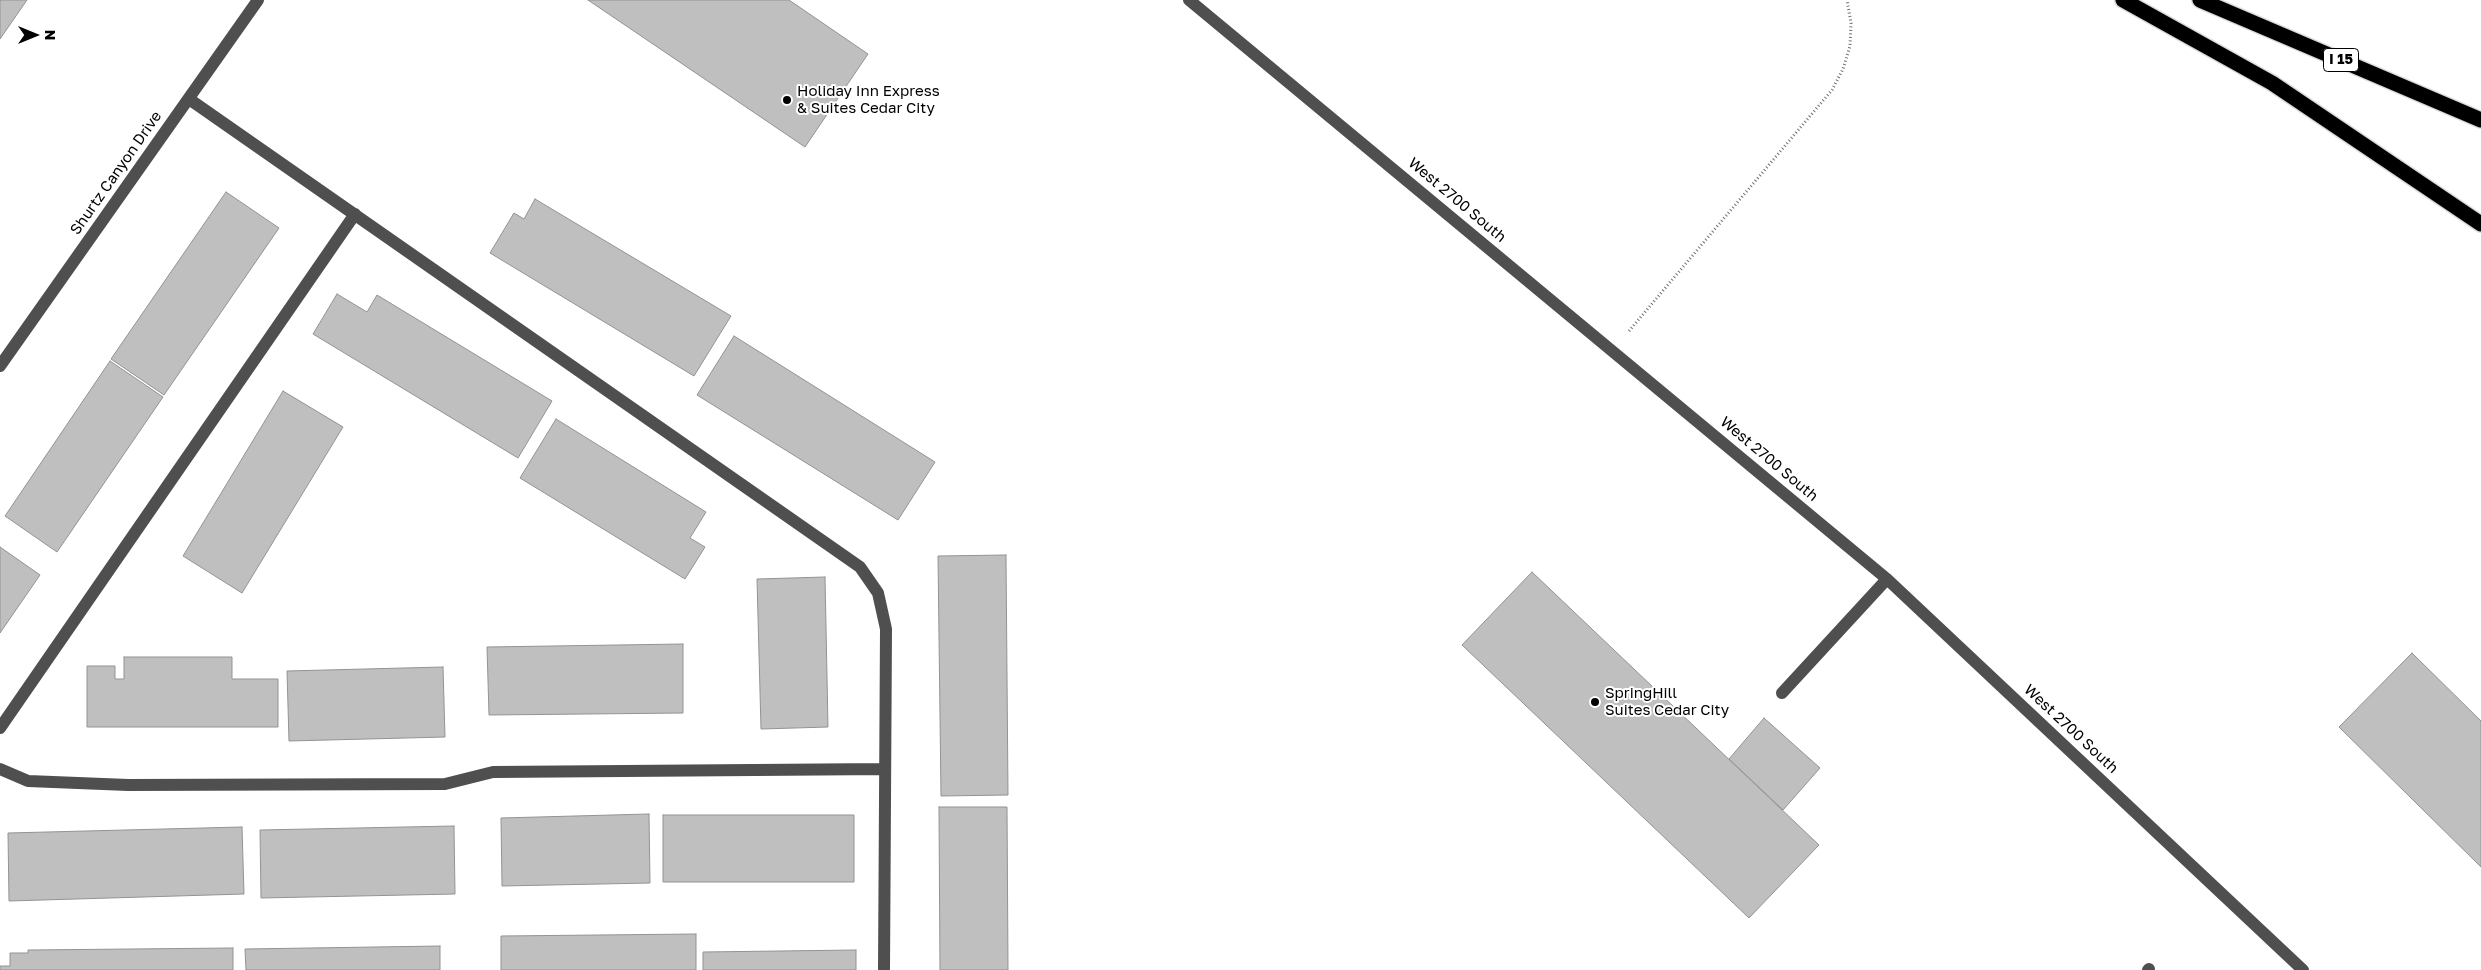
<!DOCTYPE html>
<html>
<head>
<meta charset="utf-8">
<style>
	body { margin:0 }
	#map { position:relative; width:2481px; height:970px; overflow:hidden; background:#fff; font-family:"Golos Text",sans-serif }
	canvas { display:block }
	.north { position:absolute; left:10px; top:10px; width:50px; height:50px; -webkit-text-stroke:4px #fff; paint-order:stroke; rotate:90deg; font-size:14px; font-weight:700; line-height:20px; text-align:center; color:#000 }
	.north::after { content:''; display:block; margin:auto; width:18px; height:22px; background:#000; clip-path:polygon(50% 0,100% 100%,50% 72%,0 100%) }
</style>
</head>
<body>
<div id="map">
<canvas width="2481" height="970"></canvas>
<div class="north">N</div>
</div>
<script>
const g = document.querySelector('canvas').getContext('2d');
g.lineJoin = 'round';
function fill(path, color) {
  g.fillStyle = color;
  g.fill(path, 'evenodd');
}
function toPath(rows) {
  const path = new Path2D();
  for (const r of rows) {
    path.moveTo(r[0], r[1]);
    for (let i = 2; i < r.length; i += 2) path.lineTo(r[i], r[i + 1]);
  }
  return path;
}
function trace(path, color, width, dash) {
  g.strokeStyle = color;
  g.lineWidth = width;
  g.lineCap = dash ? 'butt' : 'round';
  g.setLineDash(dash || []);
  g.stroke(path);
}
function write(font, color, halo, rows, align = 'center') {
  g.font = font + ' "Golos Text",sans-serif';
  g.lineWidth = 4;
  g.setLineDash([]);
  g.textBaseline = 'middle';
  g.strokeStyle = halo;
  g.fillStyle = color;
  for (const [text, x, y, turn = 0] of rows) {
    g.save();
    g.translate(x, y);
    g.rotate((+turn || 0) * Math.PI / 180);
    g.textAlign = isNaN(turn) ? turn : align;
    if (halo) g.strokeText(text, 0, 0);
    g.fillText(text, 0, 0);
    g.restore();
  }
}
const building = toPath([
	[0,0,27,0,0,39,0,0],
	[588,0,789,0,868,54,805,147,588,0],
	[226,192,279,228,164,395,111,359,226,192],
	[535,199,731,316,694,376,490,253,514,213,524,219,535,199],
	[337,294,367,312,377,295,552,401,518,458,313,334,337,294],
	[734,336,935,462,898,520,697,395,734,336],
	[110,361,163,397,57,552,5,516,110,361],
	[283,391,343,427,242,593,183,556,283,391],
	[556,419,706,512,690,538,705,547,685,579,520,478,556,419],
	[0,547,40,575,0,633,0,547],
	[1006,555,1008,795,941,796,938,556,1006,555],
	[1532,572,1819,845,1749,918,1462,645,1532,572],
	[825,577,828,727,761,729,757,579,825,577],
	[683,644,683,713,489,715,487,647,683,644],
	[2412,653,2481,721,2481,867,2339,727,2412,653],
	[124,657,232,657,232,679,278,679,278,727,87,727,87,666,115,666,115,679,124,679,124,657],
	[443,667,445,737,289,741,287,671,443,667],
	[1764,718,1820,768,1783,810,1729,759,1764,718],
	[939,807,1007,807,1008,970,940,970,939,807],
	[649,814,650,883,502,886,501,818,649,814],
	[663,815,854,815,854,882,663,882,663,815],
	[454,826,455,894,261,898,260,830,454,826],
	[242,827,244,894,9,901,8,833,242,827],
	[696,934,696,970,501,970,501,936,696,934],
	[440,946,440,970,246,970,245,949,440,946],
	[233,948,233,970,0,970,0,966,10,966,10,953,28,953,28,950,233,948],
	[856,950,856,970,703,970,703,952,856,950]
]);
const path = toPath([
	[1629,331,1832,90,1843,69,1850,46,1851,23,1847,0]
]);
const minor = toPath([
	[1189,0,1887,579,2303,970],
	[189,99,860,567,878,593,886,629,884,970],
	[0,366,258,0],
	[1782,693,1887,579],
	[0,728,355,214],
	[0,769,28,781,128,785,445,784,493,772,885,769],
	[2148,970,2149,969]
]);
const highway = toPath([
	[2123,0,2272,83,2481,224],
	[2200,0,2481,120]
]);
const markers = [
	[787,100,5,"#000"],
	[1595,702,5,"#000"]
];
const shields = [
	[2341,60,35]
];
const shieldNames = [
	["I 15",2341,60]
];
const poiNames = [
	["Holiday Inn Express",797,91],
	["& Suites Cedar City",797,108],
	["SpringHill",1605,693],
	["Suites Cedar City",1605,710]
];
const streetNames = [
	["Shurtz Canyon Drive",116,173,-55],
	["West 2700 South",1457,200,40],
	["West 2700 South",1769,459,40],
	["West 2700 South",2071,729,43]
];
fill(building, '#bfbfbf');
trace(building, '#939393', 1);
trace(highway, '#dbdbdb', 18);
trace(path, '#717171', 3, [1, 2.5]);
trace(minor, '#4f4f4f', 12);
trace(highway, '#000', 15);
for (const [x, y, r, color] of markers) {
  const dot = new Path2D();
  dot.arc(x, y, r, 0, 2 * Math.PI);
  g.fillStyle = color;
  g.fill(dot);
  trace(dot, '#fff', 2);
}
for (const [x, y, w] of shields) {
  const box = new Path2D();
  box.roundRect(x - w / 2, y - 11.5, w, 23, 4);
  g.fillStyle = '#fff';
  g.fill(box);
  trace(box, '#000', 1);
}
write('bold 14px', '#000', null, shieldNames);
write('15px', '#000', '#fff', poiNames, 'left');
write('15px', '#000', '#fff', streetNames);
</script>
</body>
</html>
